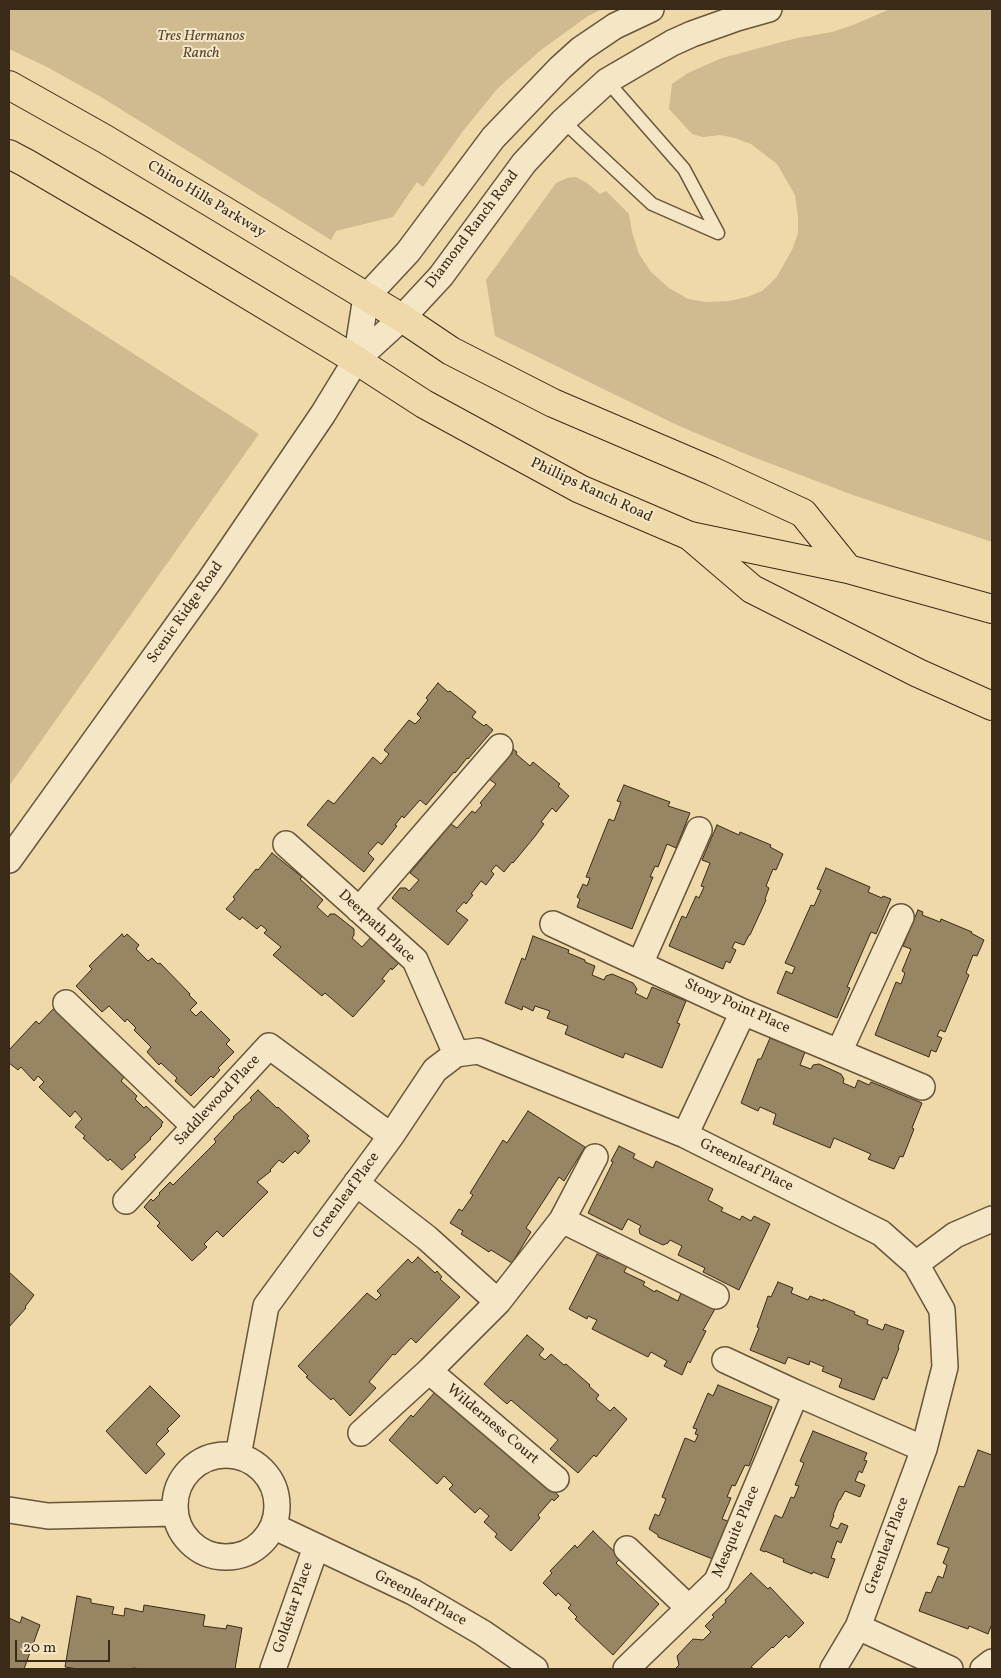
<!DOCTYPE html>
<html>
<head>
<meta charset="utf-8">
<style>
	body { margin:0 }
	#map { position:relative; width:1001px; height:1678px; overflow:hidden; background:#efd9a8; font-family:Vollkorn,serif }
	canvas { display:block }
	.frame { position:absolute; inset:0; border:10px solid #3a2a18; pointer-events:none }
	.scale { position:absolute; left:15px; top:1640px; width:95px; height:22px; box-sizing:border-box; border:2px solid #3a2a18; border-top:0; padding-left:6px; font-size:15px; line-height:18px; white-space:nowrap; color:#3a2a18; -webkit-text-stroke:4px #f5e6c6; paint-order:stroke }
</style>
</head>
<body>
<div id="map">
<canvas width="1001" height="1678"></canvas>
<div class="frame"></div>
<div class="scale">20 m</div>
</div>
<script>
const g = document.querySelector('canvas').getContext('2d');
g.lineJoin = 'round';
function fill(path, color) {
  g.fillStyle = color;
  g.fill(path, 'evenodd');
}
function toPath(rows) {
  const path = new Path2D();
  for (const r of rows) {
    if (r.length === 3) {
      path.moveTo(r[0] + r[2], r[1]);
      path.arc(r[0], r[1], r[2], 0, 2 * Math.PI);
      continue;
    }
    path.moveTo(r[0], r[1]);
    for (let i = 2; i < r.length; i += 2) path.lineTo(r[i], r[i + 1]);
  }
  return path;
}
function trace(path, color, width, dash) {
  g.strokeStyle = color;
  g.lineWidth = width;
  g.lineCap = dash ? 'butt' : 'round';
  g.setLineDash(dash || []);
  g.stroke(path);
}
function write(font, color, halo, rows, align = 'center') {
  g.font = font + ' Vollkorn,serif';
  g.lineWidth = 4;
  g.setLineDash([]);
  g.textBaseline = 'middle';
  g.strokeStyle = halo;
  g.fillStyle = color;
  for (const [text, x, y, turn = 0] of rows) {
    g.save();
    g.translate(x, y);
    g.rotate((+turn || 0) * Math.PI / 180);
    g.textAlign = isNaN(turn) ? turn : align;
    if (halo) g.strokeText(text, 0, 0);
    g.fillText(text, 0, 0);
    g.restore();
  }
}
const green = toPath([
	[9,9,602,9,588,16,541,50,498,88,463,131,423,187,417,182,393,217,336,231,331,240,101,97,47,67,9,49],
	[890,9,992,9,992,542,853,495,753,457,679,426,495,336,486,280,556,183,567,178,576,177,587,183,600,194,606,191,629,214,632,232,639,254,651,272,669,288,688,299,706,302,729,301,747,297,762,291,776,278,792,250,798,233,798,217,795,195,777,164,751,144,735,138,720,135,703,137,692,134,669,109,672,84,688,73,722,58,797,38,832,32,853,25],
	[9,274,259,434,9,786]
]);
const building = toPath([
	[438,683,448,692,450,691,476,712,472,717,484,726,486,724,493,730,468,759,467,758,455,773,454,772,426,805,420,800,404,818,402,816,395,825,397,826,382,845,378,842,368,853,374,859,364,872,307,825,328,800,334,804,373,757,381,764,389,754,384,750,409,720,415,724,421,718,417,714,428,700,426,698,438,683],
	[513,749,517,752,516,754,530,766,533,762,560,784,558,786,569,796,556,812,552,808,541,822,544,824,536,835,513,863,512,862,504,872,496,865,491,871,494,874,486,885,481,881,471,894,473,895,466,904,464,902,456,911,468,920,448,945,392,898,400,888,406,888,409,891,419,880,410,873,451,824,457,828,472,811,475,813,482,805,480,803,496,784,489,779,513,749],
	[624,785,670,802,668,806,690,813,676,848,667,844,658,867,655,866,650,877,653,877,632,929,577,907,580,899,577,897,583,884,587,886,590,878,586,877,609,819,614,821,621,802,617,801,624,785],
	[717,825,739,835,740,832,771,845,770,847,783,854,776,870,773,869,766,886,769,888,765,899,766,900,750,935,749,935,744,945,735,942,732,948,736,950,730,963,726,961,723,969,669,946,682,916,686,918,696,896,699,898,704,887,701,886,710,863,702,860,717,825],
	[272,853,302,877,300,879,323,900,317,907,328,917,330,914,335,914,354,929,354,935,352,938,362,947,371,937,400,962,392,970,391,968,382,979,385,981,353,1017,325,993,322,996,273,955,281,947,264,933,267,930,261,925,257,929,242,917,240,920,226,909,235,899,233,897,256,869,258,870,272,853],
	[826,868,870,887,868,892,882,898,883,896,891,899,876,934,871,932,847,987,850,988,837,1018,777,993,786,971,792,974,795,967,785,963,811,905,814,906,821,890,817,889,826,868],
	[918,910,923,912,922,915,940,922,941,919,972,932,971,933,984,940,977,956,973,955,966,973,969,975,945,1032,940,1030,937,1036,942,1038,936,1052,931,1050,929,1057,875,1035,896,982,901,984,905,973,902,971,911,949,903,946,918,910],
	[122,934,124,937,127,934,139,945,136,949,148,961,152,958,158,964,160,963,190,994,189,995,197,1003,190,1010,196,1016,201,1011,230,1040,226,1044,234,1052,218,1068,220,1070,213,1078,211,1076,191,1096,175,1081,177,1078,161,1063,159,1065,147,1052,151,1047,134,1030,136,1028,127,1019,125,1022,109,1006,102,1012,76,986,92,969,89,966,122,934],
	[533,936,569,950,568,953,585,960,585,962,595,966,592,975,604,980,606,976,612,974,633,983,637,989,635,993,647,999,652,987,686,1001,677,1023,680,1024,662,1068,625,1053,623,1058,565,1034,568,1026,547,1018,550,1011,535,1006,533,1011,523,1006,522,1010,505,1003,522,958,525,960,533,936],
	[56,1006,89,1041,88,1043,124,1077,121,1081,137,1096,135,1099,144,1108,146,1106,163,1122,161,1125,162,1126,150,1138,151,1139,134,1155,136,1157,122,1170,110,1159,108,1161,83,1138,85,1136,75,1127,82,1119,75,1111,70,1117,39,1087,44,1082,38,1076,34,1081,21,1067,18,1070,9,1063,9,1050,36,1021,39,1024,56,1006],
	[770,1038,805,1052,800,1065,811,1069,813,1065,819,1064,841,1074,844,1079,843,1083,855,1088,858,1080,869,1085,871,1082,922,1103,912,1128,914,1129,903,1157,900,1156,894,1169,868,1159,871,1154,834,1138,830,1148,773,1124,776,1114,760,1107,758,1111,741,1103,758,1059,761,1059,770,1038],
	[258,1090,277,1108,278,1107,309,1136,307,1138,310,1141,298,1154,295,1151,283,1163,279,1160,270,1170,271,1171,257,1182,268,1192,223,1237,217,1231,204,1244,207,1247,192,1261,157,1226,160,1223,144,1207,151,1199,153,1201,160,1194,159,1193,170,1182,173,1185,216,1142,214,1139,234,1118,233,1117,252,1100,250,1098,258,1090],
	[528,1111,585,1147,564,1181,559,1177,526,1228,531,1232,512,1263,491,1250,489,1252,461,1234,463,1231,450,1223,459,1209,462,1211,473,1195,470,1193,503,1140,507,1143,528,1111],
	[619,1146,635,1154,633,1158,653,1168,656,1161,713,1189,708,1200,723,1208,721,1211,740,1220,742,1216,751,1221,754,1216,770,1224,739,1290,703,1272,705,1268,678,1255,682,1246,670,1240,668,1243,663,1245,640,1234,639,1229,641,1226,628,1219,622,1230,588,1213,613,1162,611,1161,619,1146],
	[597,1254,608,1259,609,1257,627,1266,624,1272,645,1282,643,1285,655,1292,656,1290,678,1301,681,1293,715,1309,703,1330,706,1331,690,1363,688,1361,682,1375,664,1366,667,1361,651,1352,648,1357,592,1329,597,1320,588,1316,587,1319,569,1309,597,1254],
	[418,1257,435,1273,437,1271,442,1277,440,1279,460,1297,416,1343,411,1338,395,1355,393,1354,369,1382,376,1388,350,1416,333,1398,331,1400,306,1377,308,1376,298,1366,367,1293,376,1300,381,1295,377,1291,408,1259,412,1263,418,1257],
	[9,1272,34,1295,25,1307,26,1308,9,1327,9,1272],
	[778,1282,793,1288,791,1293,808,1300,810,1296,823,1301,823,1299,855,1312,854,1314,868,1320,867,1324,883,1330,885,1324,904,1331,898,1347,899,1348,887,1379,883,1377,874,1400,839,1387,842,1379,822,1371,824,1367,810,1361,809,1365,788,1357,785,1364,750,1350,759,1328,757,1327,768,1296,771,1297,778,1282],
	[527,1335,544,1349,539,1355,545,1360,551,1354,564,1365,566,1364,590,1385,589,1386,599,1395,596,1399,610,1411,614,1407,627,1419,596,1457,594,1455,578,1473,550,1449,558,1440,511,1400,507,1404,484,1384,527,1335],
	[718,1385,772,1407,749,1466,745,1465,735,1486,732,1485,727,1497,731,1498,722,1519,730,1522,715,1560,658,1537,658,1535,649,1529,655,1514,659,1516,666,1499,662,1497,685,1438,695,1442,698,1435,695,1434,697,1429,693,1428,708,1393,713,1396,718,1385],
	[150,1386,180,1416,167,1429,169,1431,156,1444,165,1454,146,1474,106,1431,150,1386],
	[436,1391,482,1433,485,1430,493,1441,513,1459,515,1456,559,1496,554,1501,552,1499,538,1515,540,1518,511,1551,495,1537,497,1534,484,1522,489,1516,480,1508,475,1513,449,1489,453,1485,444,1476,437,1484,389,1440,411,1415,413,1417,436,1391],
	[813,1431,867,1453,864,1460,867,1461,862,1473,859,1471,855,1481,865,1485,860,1497,845,1491,840,1500,839,1500,833,1515,834,1515,830,1526,838,1529,841,1523,848,1526,841,1543,837,1541,831,1558,835,1559,828,1578,813,1572,812,1574,783,1562,784,1559,765,1551,765,1552,760,1550,775,1515,782,1518,791,1497,794,1498,799,1486,795,1485,804,1463,800,1461,813,1431],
	[978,1450,992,1455,992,1624,988,1634,969,1626,968,1629,919,1611,926,1592,931,1593,938,1576,943,1578,947,1565,943,1563,949,1548,937,1544,959,1486,964,1487,978,1450],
	[593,1531,621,1558,616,1563,659,1604,613,1655,575,1619,577,1617,568,1608,571,1605,558,1593,556,1596,543,1583,552,1573,550,1571,575,1545,577,1548,593,1531],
	[751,1573,768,1589,770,1587,804,1623,789,1638,786,1635,773,1648,772,1647,751,1667,754,1669,675,1669,679,1665,677,1656,693,1639,703,1640,711,1632,705,1626,714,1617,712,1615,726,1602,725,1600,751,1573],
	[77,1596,91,1599,91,1603,114,1607,112,1614,124,1616,125,1608,143,1612,144,1605,205,1615,203,1626,226,1629,227,1625,242,1628,235,1669,141,1669,133,1668,133,1669,78,1669,65,1667,77,1596],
	[22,1617,40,1625,24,1669,9,1669,9,1618,20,1623,22,1617]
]);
const lane = toPath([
	[563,121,652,204,718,233,684,169,607,81]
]);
const street = toPath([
	[356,360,366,297,408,252,493,138,560,68,581,49,615,26,651,9],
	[286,844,415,960,456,1054],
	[9,860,210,580,323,414,356,360,402,318,441,276,524,163,563,121,607,81,672,43,692,34,737,18,769,9],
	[359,910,500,747],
	[553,924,743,1012,922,1087],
	[640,964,699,830],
	[66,1003,194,1126],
	[839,1052,901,917],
	[685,1135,743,1012],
	[356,1183,427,1238,498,1302],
	[126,1201,269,1046,391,1136],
	[562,1220,716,1296],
	[916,1264,955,1235,992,1219],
	[725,1360,796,1393,924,1449],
	[429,1371,556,1479],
	[361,1433,429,1371,498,1302,562,1220,595,1157],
	[226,1506,51],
	[238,1456,266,1306,391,1136,435,1070,456,1054,478,1051,685,1135,881,1233,916,1264,942,1310,945,1367,924,1449,858,1627,833,1669],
	[9,1510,48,1516,175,1513],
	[273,1526,413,1592,483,1633,535,1669],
	[627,1549,689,1608],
	[858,1627,950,1669],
	[273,1669,316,1547],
	[626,1669,717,1581,796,1393],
	[983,1669,992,1662]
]);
const primary = toPath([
	[9,85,105,139,220,208,402,318,451,351,553,403,712,471,803,513,848,569],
	[9,154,26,163,142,231,356,360,424,404,580,489,690,536,848,569,992,609]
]);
const highway = toPath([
	[690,536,752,589,918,673,992,706]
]);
const parkNames = [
	["Tres Hermanos",201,37],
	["Ranch",201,54]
];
const streetNames = [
	["Chino Hills Parkway",206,200,31],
	["Diamond Ranch Road",473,230,-53],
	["Phillips Ranch Road",591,491,25],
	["Scenic Ridge Road",186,613,-55],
	["Deerpath Place",376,927,43],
	["Stony Point Place",737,1007,24],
	["Saddlewood Place",218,1101,-47],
	["Greenleaf Place",746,1166,26],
	["Greenleaf Place",347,1196,-54],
	["Wilderness Court",492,1425,40],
	["Mesquite Place",737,1532,-67],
	["Greenleaf Place",888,1546,-70],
	["Greenleaf Place",420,1599,28],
	["Goldstar Place",294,1608,-71]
];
fill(green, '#d0bb90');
fill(building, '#988563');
trace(building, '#3a2a18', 1);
trace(lane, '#67563c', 15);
trace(street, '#67563c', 28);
trace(primary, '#3a2a18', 30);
trace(highway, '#3a2a18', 30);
trace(lane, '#f5e6c6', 12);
trace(street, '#f5e6c6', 25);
trace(primary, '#efd9a8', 28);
trace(highway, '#efd9a8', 28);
write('italic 15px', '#584730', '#f5e6c6', parkNames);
write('15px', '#3a2a18', '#f5e6c6', streetNames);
</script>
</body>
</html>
